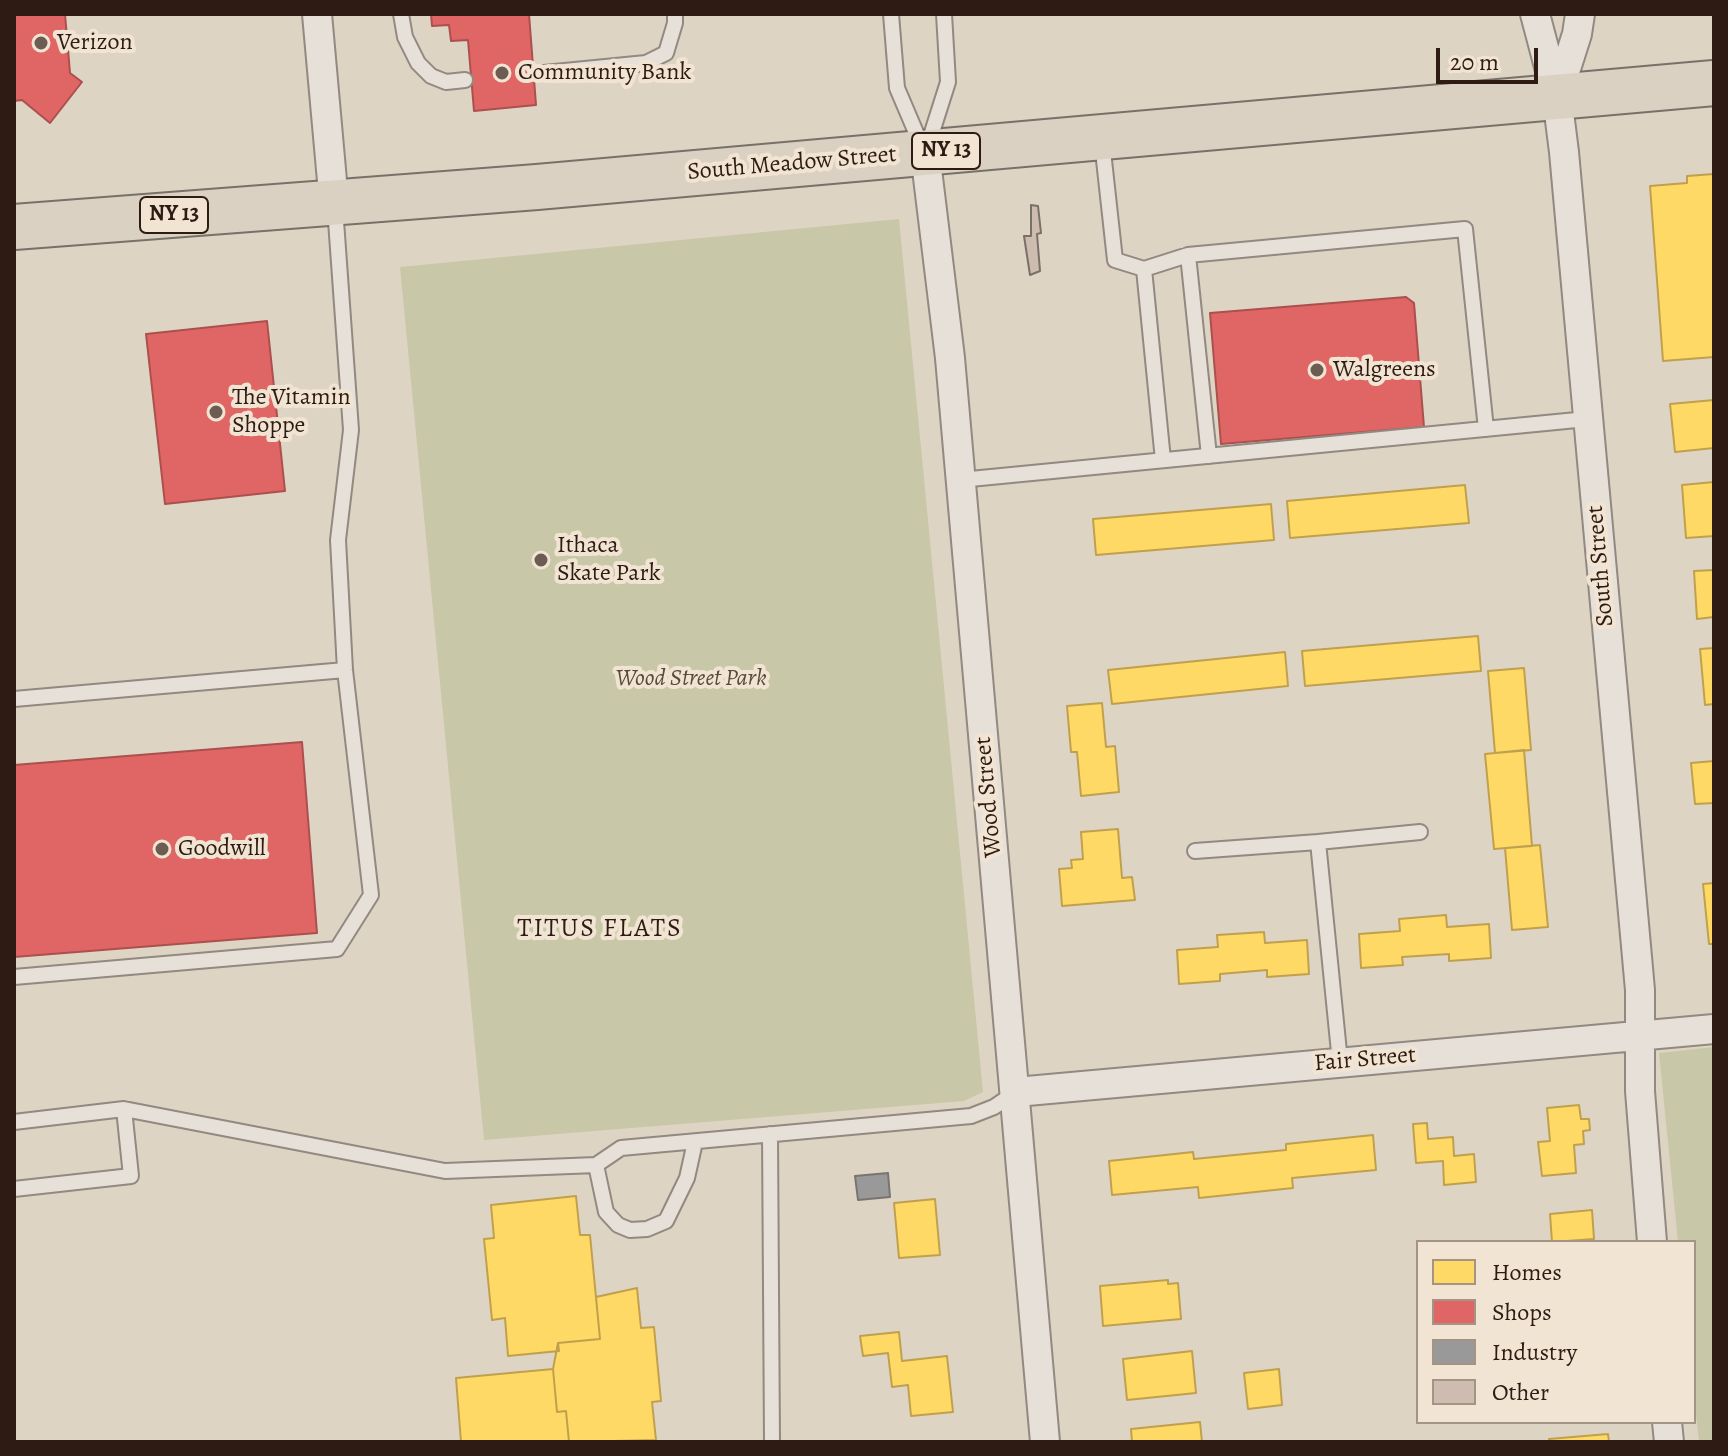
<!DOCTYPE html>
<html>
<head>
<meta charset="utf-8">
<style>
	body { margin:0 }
	#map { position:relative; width:1728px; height:1456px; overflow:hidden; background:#ded4c4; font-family:Alegreya,serif }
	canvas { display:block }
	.frame { position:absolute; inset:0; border:16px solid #2e1c14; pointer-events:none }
	.legend { position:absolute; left:1416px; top:1240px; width:280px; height:184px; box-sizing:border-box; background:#f1e4d2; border:2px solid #a39486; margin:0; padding:10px 14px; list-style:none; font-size:24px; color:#2e1c14 }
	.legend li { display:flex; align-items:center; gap:16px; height:40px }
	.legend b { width:40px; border:2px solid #a39486 }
	.scale { position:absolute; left:1436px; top:48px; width:102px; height:36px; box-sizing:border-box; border:4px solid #2e1c14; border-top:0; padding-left:10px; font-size:24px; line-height:28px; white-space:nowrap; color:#2e1c14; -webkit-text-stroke:6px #f1e4d2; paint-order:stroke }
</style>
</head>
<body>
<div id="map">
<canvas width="1728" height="1456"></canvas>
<div class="frame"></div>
<ul class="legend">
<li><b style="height:22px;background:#ffd966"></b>Homes</li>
<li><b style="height:22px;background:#e06666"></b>Shops</li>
<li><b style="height:22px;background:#999"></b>Industry</li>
<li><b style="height:22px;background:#cebcb1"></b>Other</li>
</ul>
<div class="scale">20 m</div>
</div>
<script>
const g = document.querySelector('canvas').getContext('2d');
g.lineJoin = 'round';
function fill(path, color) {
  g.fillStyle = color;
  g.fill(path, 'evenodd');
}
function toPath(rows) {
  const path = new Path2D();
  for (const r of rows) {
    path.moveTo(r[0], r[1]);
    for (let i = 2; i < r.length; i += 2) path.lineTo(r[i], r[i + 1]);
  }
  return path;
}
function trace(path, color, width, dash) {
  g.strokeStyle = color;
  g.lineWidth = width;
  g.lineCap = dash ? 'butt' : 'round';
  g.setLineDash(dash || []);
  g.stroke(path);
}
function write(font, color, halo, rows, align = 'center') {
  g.font = font + ' Alegreya,serif';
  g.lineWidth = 8;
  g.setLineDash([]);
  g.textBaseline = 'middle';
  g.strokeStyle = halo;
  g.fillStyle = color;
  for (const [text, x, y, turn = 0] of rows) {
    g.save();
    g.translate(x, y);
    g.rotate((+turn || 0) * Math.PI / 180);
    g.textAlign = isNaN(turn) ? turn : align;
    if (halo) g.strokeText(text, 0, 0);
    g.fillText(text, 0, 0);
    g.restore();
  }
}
const green = toPath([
	[899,219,983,1092,964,1101,484,1140,400,267],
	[1714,1047,1714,1442,1699,1442,1694,1396,1694,1242,1678,1242,1659,1053]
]);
const homes = toPath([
	[1714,174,1714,357,1663,361,1650,186,1687,183,1687,176,1714,174],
	[1714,400,1714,448,1675,452,1670,404,1714,400],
	[1714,482,1714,536,1686,538,1682,485,1714,482],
	[1465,485,1469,523,1290,538,1287,501,1465,485],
	[1271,504,1274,540,1096,555,1093,519,1271,504],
	[1714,570,1714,617,1697,619,1694,571,1714,570],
	[1478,636,1481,671,1305,686,1302,651,1478,636],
	[1714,648,1714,704,1705,705,1700,649,1714,648],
	[1285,652,1288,686,1112,704,1108,670,1285,652],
	[1524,668,1531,750,1495,753,1488,671,1524,668],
	[1102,703,1106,747,1115,746,1119,792,1081,796,1077,752,1071,752,1067,706,1102,703],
	[1524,750,1532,846,1494,849,1485,754,1524,750],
	[1714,761,1714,803,1695,804,1691,763,1714,761],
	[1118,829,1122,878,1132,877,1135,900,1062,906,1059,869,1072,868,1071,860,1083,859,1081,832,1118,829],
	[1540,845,1548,927,1512,930,1505,848,1540,845],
	[1714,883,1714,944,1709,944,1703,884,1714,883],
	[1446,915,1447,927,1489,924,1491,958,1449,961,1449,954,1402,957,1403,965,1361,968,1359,934,1400,931,1399,919,1446,915],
	[1264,932,1265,943,1307,940,1309,974,1267,977,1267,970,1220,974,1220,981,1179,984,1177,950,1218,947,1217,935,1264,932],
	[1579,1105,1581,1119,1589,1119,1590,1130,1583,1131,1584,1144,1574,1145,1576,1173,1542,1176,1538,1142,1550,1141,1547,1108,1579,1105],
	[1427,1123,1428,1139,1453,1137,1454,1156,1474,1154,1476,1182,1444,1185,1443,1161,1416,1163,1413,1124,1427,1123],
	[1373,1135,1376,1170,1292,1178,1293,1188,1199,1198,1198,1187,1112,1195,1109,1161,1193,1152,1194,1159,1286,1150,1286,1144,1373,1135],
	[576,1196,580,1235,590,1235,600,1339,558,1343,559,1351,508,1356,505,1318,492,1320,484,1239,494,1238,491,1205,576,1196],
	[935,1199,940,1255,899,1258,894,1203,935,1199],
	[1592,1210,1594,1239,1552,1242,1550,1214,1592,1210],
	[1168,1280,1168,1284,1178,1283,1181,1319,1103,1326,1100,1286,1168,1280],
	[637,1288,641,1328,654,1327,661,1401,652,1402,656,1440,569,1442,566,1411,557,1412,553,1369,558,1343,600,1339,596,1297,637,1288],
	[899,1332,902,1361,947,1356,953,1412,911,1416,908,1385,892,1387,888,1353,863,1356,860,1336,899,1332],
	[1192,1351,1196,1393,1127,1400,1123,1359,1192,1351],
	[553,1369,557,1412,566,1411,569,1442,461,1442,456,1378,553,1369],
	[1279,1369,1282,1405,1248,1409,1244,1373,1279,1369],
	[1200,1422,1202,1442,1132,1442,1131,1429,1200,1422],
	[1608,1434,1609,1442,1550,1442,1549,1439,1608,1434]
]);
const shops = toPath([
	[14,14,65,14,70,73,82,82,50,123,22,100,14,101,14,14],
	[431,14,529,14,536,105,474,111,468,40,451,41,449,25,432,26,431,14],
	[1406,297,1414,303,1424,427,1221,444,1210,313,1406,297],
	[267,321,285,491,165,504,146,334,267,321],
	[302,742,317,933,14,957,14,765,302,742]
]);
const industry = toPath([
	[888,1173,890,1197,858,1200,855,1176,888,1173]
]);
const building = toPath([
	[1031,205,1038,206,1041,233,1037,234,1040,271,1030,275,1024,236,1031,236,1031,205]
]);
const service = toPath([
	[401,14,405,37,418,63,431,76,446,82,465,80],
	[891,14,897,88,923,149],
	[544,73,646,63,666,53,675,23,675,14],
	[1102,142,1115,260,1144,269],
	[928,145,948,82,944,14],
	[1188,255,1209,456],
	[1163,460,1144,269,1188,255,1465,229,1486,429],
	[960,480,1587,419],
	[14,699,345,670],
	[1195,851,1318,842],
	[14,977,337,949,371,895,345,670,338,540,351,430,335,207],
	[1340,1062,1318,842,1420,832],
	[14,1122,124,1109,445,1171,596,1165],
	[770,1134,772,1442],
	[695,1142,687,1178,666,1221,647,1229,630,1230,618,1225,606,1212,596,1165,621,1148,971,1116,994,1107,1016,1092],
	[14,1189,131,1176,124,1109]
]);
const minor = toPath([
	[317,14,334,203],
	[1535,14,1557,97,1564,152,1640,990,1640,1091,1652,1242],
	[1557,97,1577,34,1580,14],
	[925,153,950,358,1045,1442],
	[1016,1092,1714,1029],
	[1667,1422,1669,1442]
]);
const trunk = toPath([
	[14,227,537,187,1714,83]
]);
const markers = [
	[41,43,8,"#6c5c52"],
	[502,73,8,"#6c5c52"],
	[1317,370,8,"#6c5c52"],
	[216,412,8,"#6c5c52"],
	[541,560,8,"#6c5c52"],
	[162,849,8,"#6c5c52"]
];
const shields = [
	[946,151,68],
	[174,215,68]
];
const shieldNames = [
	["NY 13",946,151],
	["NY 13",174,215]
];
const poiNames = [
	["Verizon",57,43],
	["Community Bank",518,73],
	["Walgreens",1333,370],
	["The Vitamin",232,398],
	["Shoppe",232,426],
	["Ithaca",557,546],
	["Skate Park",557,574],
	["Goodwill",178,849]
];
const streetNames = [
	["South Meadow Street",792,164,-5],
	["South Street",1601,566,-95],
	["Wood Street",989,797,-95],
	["Fair Street",1365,1060,-5]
];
const parkNames = [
	["Wood Street Park",691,679]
];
const neighbourhoodNames = [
	["TITUS FLATS",600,930]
];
fill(green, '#c8c7a7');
fill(homes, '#ffd966');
trace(homes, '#c0a04d', 2);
fill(shops, '#e06666');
trace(shops, '#ab504d', 2);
fill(industry, '#999');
trace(industry, '#797471', 2);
fill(building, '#cebcb1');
trace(building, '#797068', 2);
trace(service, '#928980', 18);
trace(minor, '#928980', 32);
trace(trunk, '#797068', 48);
trace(service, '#e6e0d8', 14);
trace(minor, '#e6e0d8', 28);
trace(trunk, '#dad1c3', 44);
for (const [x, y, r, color] of markers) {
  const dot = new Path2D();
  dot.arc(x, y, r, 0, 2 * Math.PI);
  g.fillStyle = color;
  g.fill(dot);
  trace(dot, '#f1e4d2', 3);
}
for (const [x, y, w] of shields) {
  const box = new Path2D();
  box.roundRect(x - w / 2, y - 18, w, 36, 6);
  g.fillStyle = '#f1e4d2';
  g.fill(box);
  trace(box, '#2e1c14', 2);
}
write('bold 22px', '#2e1c14', null, shieldNames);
write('24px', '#2e1c14', '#f1e4d2', poiNames, 'left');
write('24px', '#2e1c14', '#f1e4d2', streetNames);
write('italic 24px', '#574c39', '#f1e4d2', parkNames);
g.letterSpacing = '2px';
write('26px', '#2e1c14', '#f1e4d2', neighbourhoodNames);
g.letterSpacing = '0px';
</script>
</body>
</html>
